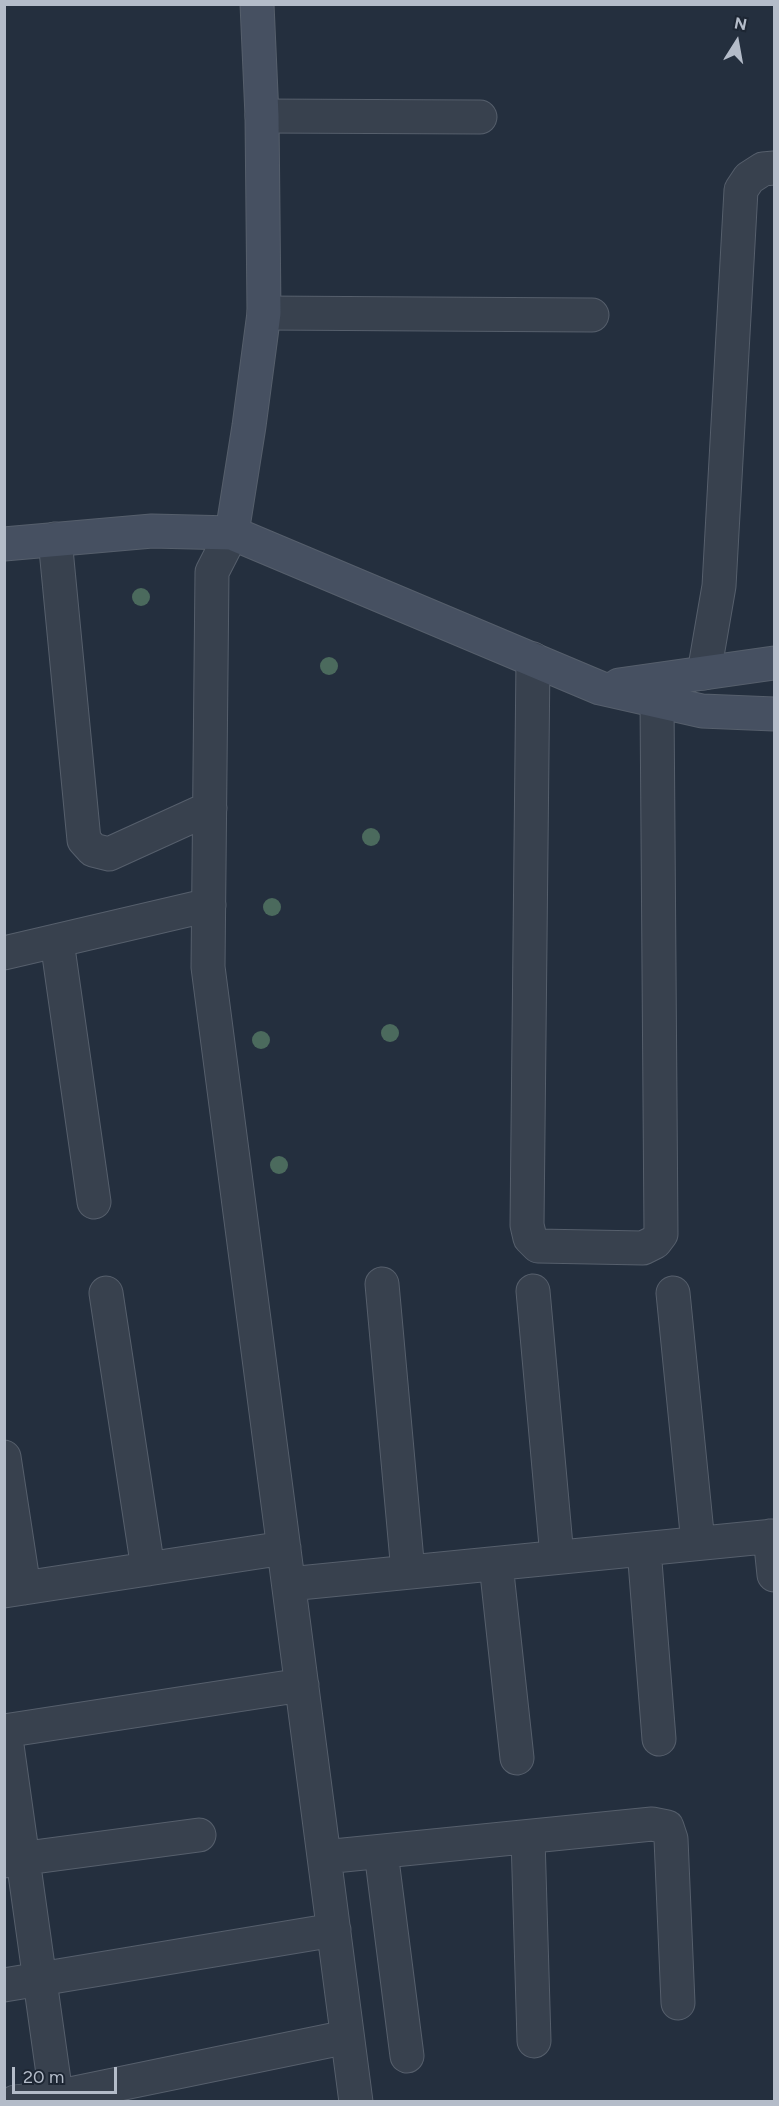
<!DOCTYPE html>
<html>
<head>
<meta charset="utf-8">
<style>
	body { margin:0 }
	#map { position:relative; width:779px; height:2106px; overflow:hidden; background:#242f3e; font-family:Figtree,sans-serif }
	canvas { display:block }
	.frame { position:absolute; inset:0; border:6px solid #b4bcc9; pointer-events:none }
	.north { position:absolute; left:707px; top:12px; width:60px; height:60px; -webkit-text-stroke:4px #1d2633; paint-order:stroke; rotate:11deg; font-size:16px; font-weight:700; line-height:24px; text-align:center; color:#b4bcc9 }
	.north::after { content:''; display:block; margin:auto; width:21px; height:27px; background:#b4bcc9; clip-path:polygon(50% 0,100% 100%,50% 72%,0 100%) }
	.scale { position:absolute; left:12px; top:2067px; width:105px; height:27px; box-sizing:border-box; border:3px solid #b4bcc9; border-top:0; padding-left:8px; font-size:18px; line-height:21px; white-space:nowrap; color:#b4bcc9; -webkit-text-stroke:4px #1d2633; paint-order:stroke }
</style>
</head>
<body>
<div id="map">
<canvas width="779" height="2106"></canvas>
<div class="frame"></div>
<div class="north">N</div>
<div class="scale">20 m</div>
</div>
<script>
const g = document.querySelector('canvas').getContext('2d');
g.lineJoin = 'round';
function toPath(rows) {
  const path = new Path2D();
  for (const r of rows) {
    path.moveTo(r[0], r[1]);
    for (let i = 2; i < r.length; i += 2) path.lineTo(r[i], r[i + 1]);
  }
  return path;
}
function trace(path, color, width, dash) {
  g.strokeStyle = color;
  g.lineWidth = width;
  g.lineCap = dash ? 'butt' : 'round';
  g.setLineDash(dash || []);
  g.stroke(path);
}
const street = toPath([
	[262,116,480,117],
	[264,313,592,315],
	[232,533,212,572,208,967,356,2102],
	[55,539,84,840,93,850,109,854,210,808],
	[533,659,527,1225,530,1238,538,1246,643,1248,655,1242,661,1234,657,701],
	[704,673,719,586,741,190,749,178,763,169,774,168],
	[57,941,94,1202],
	[4,953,209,905],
	[382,1284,408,1572],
	[533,1291,557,1557],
	[106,1293,148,1569],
	[673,1293,698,1543],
	[4,1457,24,1588],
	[770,1536,774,1575],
	[644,1549,659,1739],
	[496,1564,517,1758],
	[289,1584,774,1536],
	[4,1591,284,1548],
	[4,1731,302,1685],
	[5,1731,57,2102],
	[528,1838,534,2041],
	[381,1852,407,2056],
	[324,1857,652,1824,667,1827,671,1839,678,2003],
	[4,1861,199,1835],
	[4,1985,334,1930],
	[15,2102,56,2097,347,2037]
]);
const secondary = toPath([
	[232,533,249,426,264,313,262,116,257,4],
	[4,544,152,531,232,533,600,688,702,711,774,714],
	[619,685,774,663]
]);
const trees = [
	[141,597],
	[329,666],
	[371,837],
	[272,907],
	[390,1033],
	[261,1040],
	[279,1165]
];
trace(street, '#565f6c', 35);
trace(secondary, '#565f6c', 35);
trace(street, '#38414e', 33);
trace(secondary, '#465061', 33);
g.fillStyle = '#4b6a5d';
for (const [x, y] of trees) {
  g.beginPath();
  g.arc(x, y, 9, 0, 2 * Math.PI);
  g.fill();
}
</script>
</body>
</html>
